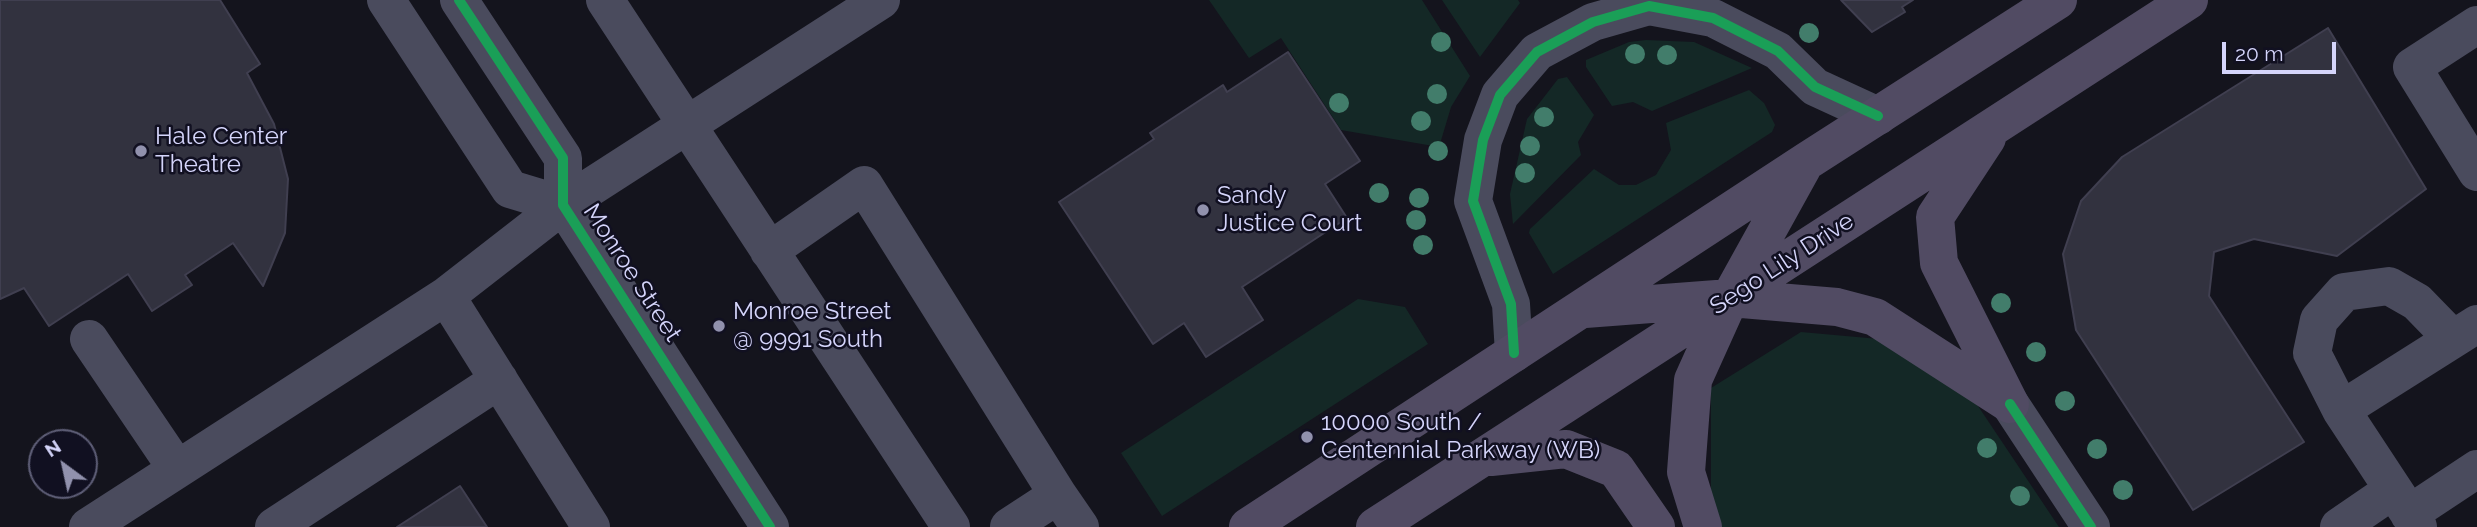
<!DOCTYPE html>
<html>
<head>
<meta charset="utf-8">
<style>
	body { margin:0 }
	#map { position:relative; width:2477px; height:527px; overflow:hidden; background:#14141d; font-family:Raleway,sans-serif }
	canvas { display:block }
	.north { position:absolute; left:28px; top:429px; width:70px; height:70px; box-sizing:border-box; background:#111021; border:2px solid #5f5f78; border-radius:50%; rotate:327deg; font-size:19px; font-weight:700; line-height:28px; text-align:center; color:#d5d5fb }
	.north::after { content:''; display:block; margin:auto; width:24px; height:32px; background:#9191ad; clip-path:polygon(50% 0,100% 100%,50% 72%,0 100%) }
	.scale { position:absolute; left:2222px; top:42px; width:114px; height:32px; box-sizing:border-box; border:4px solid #d5d5fb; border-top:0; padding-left:9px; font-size:21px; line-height:24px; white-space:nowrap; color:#d5d5fb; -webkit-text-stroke:5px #111021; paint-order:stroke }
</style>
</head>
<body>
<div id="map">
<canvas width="2477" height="527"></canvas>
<div class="north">N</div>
<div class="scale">20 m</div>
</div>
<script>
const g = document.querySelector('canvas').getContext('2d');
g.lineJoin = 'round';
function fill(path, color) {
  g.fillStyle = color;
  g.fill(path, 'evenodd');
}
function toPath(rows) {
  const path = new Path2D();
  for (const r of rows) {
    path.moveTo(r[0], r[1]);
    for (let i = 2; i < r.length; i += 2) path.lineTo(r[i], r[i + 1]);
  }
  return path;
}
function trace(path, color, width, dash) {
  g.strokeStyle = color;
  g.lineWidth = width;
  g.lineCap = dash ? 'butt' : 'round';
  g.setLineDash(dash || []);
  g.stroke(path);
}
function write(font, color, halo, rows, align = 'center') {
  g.font = font + ' Raleway,sans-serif';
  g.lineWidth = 5;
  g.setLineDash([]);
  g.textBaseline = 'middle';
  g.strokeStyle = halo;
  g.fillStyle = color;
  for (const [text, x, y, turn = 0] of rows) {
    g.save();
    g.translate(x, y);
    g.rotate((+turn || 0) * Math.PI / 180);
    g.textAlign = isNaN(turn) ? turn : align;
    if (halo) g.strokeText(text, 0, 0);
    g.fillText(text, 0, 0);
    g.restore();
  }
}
const green = toPath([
	[1209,0,1422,0,1470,76,1451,107,1439,147,1341,130,1281,38,1249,58],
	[1442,0,1518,0,1520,3,1480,57],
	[1646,40,1694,42,1752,68,1652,111,1633,102,1612,106,1586,67,1586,60,1629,42],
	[1567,77,1594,115,1578,142,1581,155,1513,224,1510,194,1527,119,1558,79],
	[1749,90,1764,103,1775,125,1772,132,1553,274,1529,233,1530,229,1594,169,1619,185,1636,185,1656,175,1671,150,1666,123],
	[1358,299,1405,307,1428,344,1162,516,1121,453],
	[1801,332,1879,339,1974,400,2059,527,1719,527,1711,504,1711,388]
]);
const building = toPath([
	[0,0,220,0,260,64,247,73,274,124,288,179,285,233,263,286,233,243,185,275,192,285,152,311,128,274,49,326,24,288,0,299,0,0],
	[1841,0,1913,0,1902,7,1905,12,1872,32,1841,0],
	[2328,28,2426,189,2337,256,2254,239,2214,252,2209,296,2304,442,2193,510,2076,330,2063,254,2081,201,2122,157,2328,28],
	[1288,52,1360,161,1325,184,1347,218,1242,287,1263,320,1206,357,1184,323,1153,344,1059,202,1154,139,1150,133,1223,85,1227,92,1288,52],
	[460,486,487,527,397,527,460,486]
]);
const minor = toPath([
	[386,0,510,189,563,205],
	[459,0,563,158,563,205,770,527],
	[605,0,951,527],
	[2477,25,2412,67,2477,172],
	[769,251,864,185,1058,495],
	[446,296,591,527],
	[89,339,177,469],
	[1514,353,1511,304,1473,201,1483,140,1500,95,1537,52,1593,22,1649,6,1713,18,1778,51,1815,87,1878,116],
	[2010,404,2091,527],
	[2341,410,2312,353,2319,320,2344,292,2389,286,2417,302,2453,339],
	[2409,514,2477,469],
	[88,527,446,296,563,205,881,0],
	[274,527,499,380],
	[1009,527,1058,495,1080,527],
	[2339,527,2393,490],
	[2418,527,2341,410,2477,324]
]);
const major = toPath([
	[1987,138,1935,217,1939,263,2009,402],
	[1585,309,1730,298,1837,307,1875,317,2010,404],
	[1491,457,1566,449,1616,469,1656,527],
	[1248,527,1807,161,2058,0],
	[1375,527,2189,0],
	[1703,527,1686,472,1693,380,1730,298,1802,168]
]);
const cycleway = toPath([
	[459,0,563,158,563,205,770,527],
	[1514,353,1511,304,1473,201,1483,140,1500,95,1537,52,1593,22,1649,6,1713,18,1778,51,1815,87,1878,116],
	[2010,404,2091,527]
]);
const trees = [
	[1809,33],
	[1441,42],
	[1635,54],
	[1667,55],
	[1437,94],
	[1339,103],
	[1544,117],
	[1421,121],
	[1530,146],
	[1438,151],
	[1525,173],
	[1379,193],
	[1419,198],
	[1416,220],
	[1423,245],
	[2001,303],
	[2036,352],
	[2065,401],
	[1987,448],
	[2097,449],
	[2123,490],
	[2020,496]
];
const markers = [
	[141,151,7,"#9191ad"],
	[1203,210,7,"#9191ad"],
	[719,326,7,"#9191ad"],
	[1307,437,7,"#9191ad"]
];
const poiNames = [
	["Hale Center",155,137],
	["Theatre",155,165],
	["Sandy",1217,196],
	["Justice Court",1217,224],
	["Monroe Street",733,312],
	["@ 9991 South",733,340],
	["10000 South /",1321,423],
	["Centennial Parkway (WB)",1321,451]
];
const streetNames = [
	["Sego Lily Drive",1782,264,-33],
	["Monroe Street",632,273,57]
];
fill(green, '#142826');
fill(building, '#32323f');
trace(building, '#403f50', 2);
trace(minor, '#4a4b5d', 38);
trace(major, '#514b63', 38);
trace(cycleway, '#1a9f57', 10);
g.fillStyle = '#427d6b';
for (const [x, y] of trees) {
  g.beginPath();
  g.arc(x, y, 10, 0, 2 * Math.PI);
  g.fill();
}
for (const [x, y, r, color] of markers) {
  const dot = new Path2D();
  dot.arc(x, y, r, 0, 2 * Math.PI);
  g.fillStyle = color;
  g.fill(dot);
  trace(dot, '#111021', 2.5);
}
write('24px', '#d5d5fb', '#111021', poiNames, 'left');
write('24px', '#d5d5fb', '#111021', streetNames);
</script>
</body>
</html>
